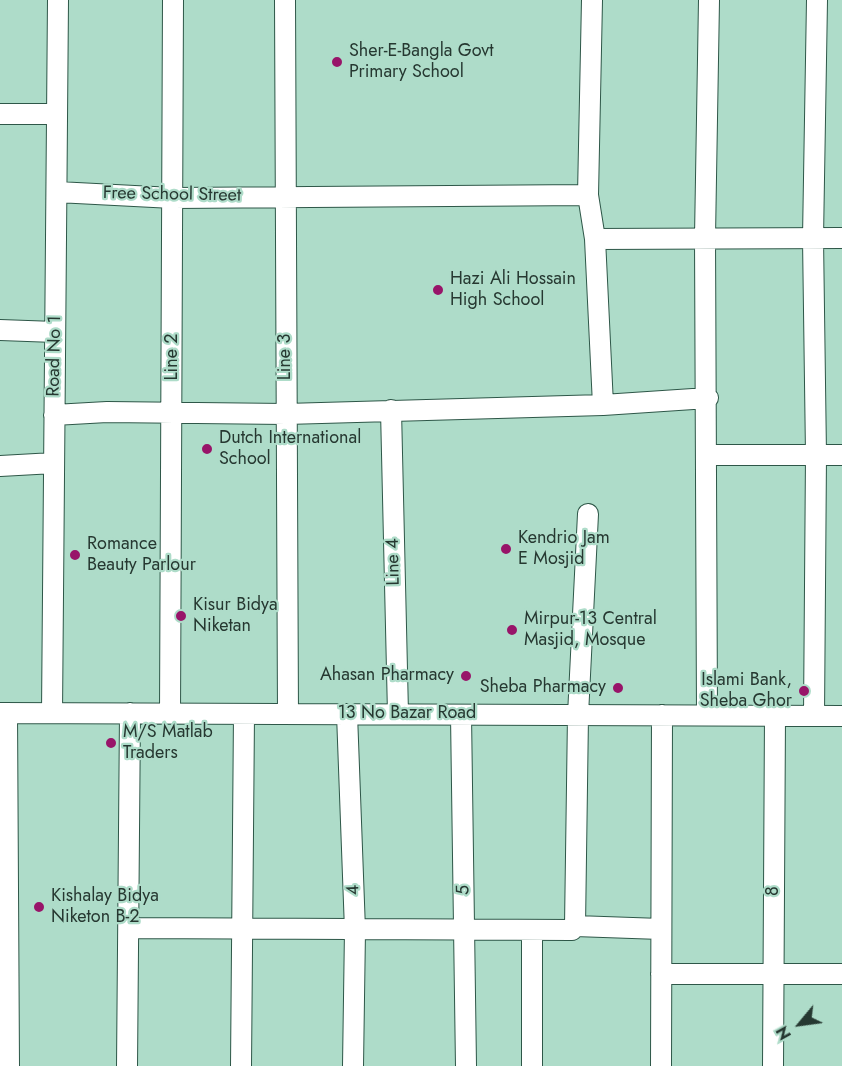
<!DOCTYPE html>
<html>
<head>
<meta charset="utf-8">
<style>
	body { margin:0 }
	#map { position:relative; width:842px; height:1066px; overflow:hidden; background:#aedcc9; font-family:Jost,sans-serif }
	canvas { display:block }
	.north { position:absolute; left:770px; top:994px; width:60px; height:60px; -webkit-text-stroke:4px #aedcc9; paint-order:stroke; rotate:241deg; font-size:16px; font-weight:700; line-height:24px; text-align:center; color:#263831 }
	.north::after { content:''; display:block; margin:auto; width:21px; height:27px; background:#263831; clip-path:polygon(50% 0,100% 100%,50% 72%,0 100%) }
</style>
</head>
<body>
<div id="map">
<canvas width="842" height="1066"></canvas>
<div class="north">N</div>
</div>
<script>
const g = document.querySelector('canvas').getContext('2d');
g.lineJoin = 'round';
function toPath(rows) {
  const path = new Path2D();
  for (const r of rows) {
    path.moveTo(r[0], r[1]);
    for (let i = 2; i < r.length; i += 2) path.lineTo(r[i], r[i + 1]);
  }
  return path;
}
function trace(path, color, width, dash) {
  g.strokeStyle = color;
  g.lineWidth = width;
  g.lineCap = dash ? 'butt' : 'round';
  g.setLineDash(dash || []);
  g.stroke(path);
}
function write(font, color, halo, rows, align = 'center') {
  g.font = font + ' Jost,sans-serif';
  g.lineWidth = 4.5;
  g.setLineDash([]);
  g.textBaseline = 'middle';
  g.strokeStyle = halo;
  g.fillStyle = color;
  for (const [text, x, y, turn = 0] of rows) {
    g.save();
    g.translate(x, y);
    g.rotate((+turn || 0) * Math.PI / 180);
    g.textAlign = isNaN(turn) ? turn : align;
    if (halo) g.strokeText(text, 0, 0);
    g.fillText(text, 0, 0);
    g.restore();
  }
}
const minor = toPath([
	[285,0,288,714],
	[0,114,57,114],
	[57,192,173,198,588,195,595,239,603,405],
	[588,195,592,0],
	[595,239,842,238],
	[0,330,55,332],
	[391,410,398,714],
	[54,415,107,412,286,414,603,405,708,398],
	[707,455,842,455],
	[0,466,54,463],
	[0,713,842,716],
	[7,713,9,1066],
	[52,713,58,0],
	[170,713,173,0],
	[347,714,355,930,353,1066],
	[461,715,466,1066],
	[707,715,705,237,709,0],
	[814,716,816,455,813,238,817,0],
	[575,926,661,929],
	[129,928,572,930,575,926,578,715,588,514],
	[661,974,842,974],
	[127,1066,130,713],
	[241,1066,244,714],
	[532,1066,532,930],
	[661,1066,662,715],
	[773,1066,775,716]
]);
const markers = [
	[337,62,6,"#981469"],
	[438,290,6,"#981469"],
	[207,449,6,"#981469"],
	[506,549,6,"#981469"],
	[75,555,6,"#981469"],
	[181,616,6,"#981469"],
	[512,630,6,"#981469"],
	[466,676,6,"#981469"],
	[618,688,6,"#981469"],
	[804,691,6,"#981469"],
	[111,743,6,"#981469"],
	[39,907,6,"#981469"]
];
const poiNames = [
	["Sher-E-Bangla Govt",349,52],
	["Primary School",349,73],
	["Hazi Ali Hossain",450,280],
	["High School",450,301],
	["Dutch International",219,439],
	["School",219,460],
	["Kendrio Jam",518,539],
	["E Mosjid",518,560],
	["Romance",87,545],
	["Beauty Parlour",87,566],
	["Kisur Bidya",193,606],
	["Niketan",193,627],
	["Mirpur-13 Central",524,620],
	["Masjid, Mosque",524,641],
	["Ahasan Pharmacy",454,676,"right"],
	["Islami Bank,",792,681,"right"],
	["Sheba Ghor",792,702,"right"],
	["Sheba Pharmacy",606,688,"right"],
	["M/S Matlab",123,733],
	["Traders",123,754],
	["Kishalay Bidya",51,897],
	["Niketon B-2",51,918]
];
const streetNames = [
	["Free School Street",172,195,1],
	["Road No 1",55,356,-89],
	["Line 2",173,357,-90],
	["Line 3",286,357,-90],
	["Line 4",394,562,-91],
	["13 No Bazar Road",407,714],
	["4",354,890,-92],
	["5",464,890,-91],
	["8",774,891,-90]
];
trace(minor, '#2e5748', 22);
trace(minor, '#fff', 20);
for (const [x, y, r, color] of markers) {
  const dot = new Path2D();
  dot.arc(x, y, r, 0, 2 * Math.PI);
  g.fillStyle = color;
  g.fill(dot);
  trace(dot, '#aedcc9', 2);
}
write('18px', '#263831', '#aedcc9', poiNames, 'left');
write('18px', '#263831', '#aedcc9', streetNames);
</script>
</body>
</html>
